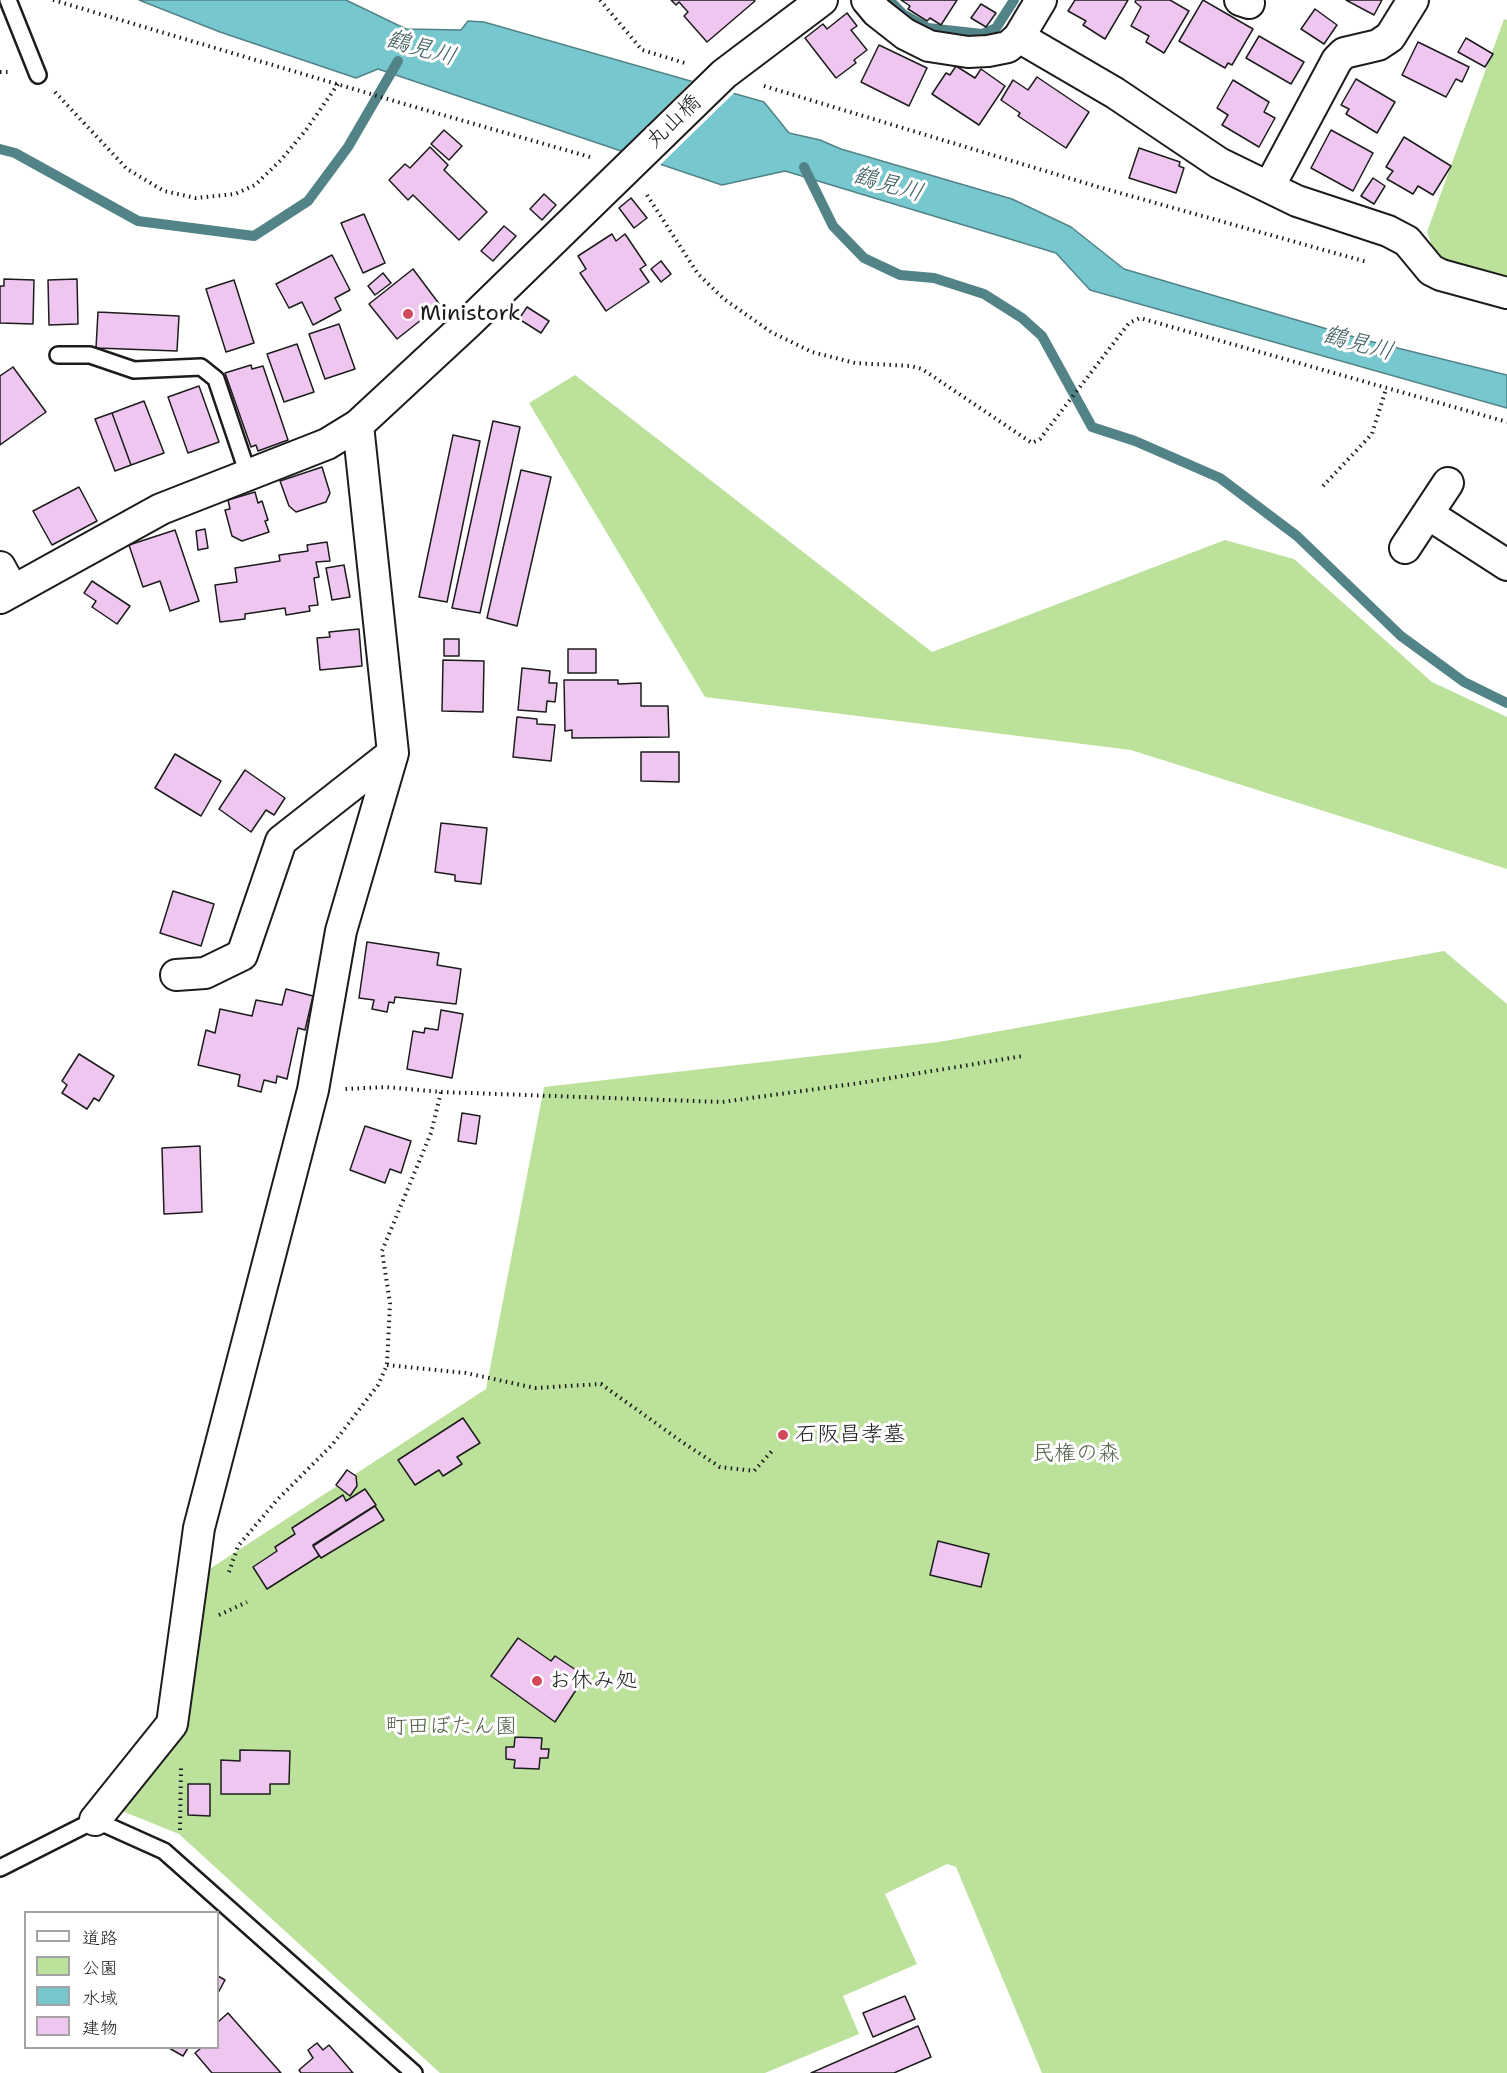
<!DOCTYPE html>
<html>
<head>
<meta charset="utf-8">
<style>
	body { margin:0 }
	#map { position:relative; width:1507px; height:2073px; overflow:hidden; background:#fff; font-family:"Shantell Sans","Klee One",sans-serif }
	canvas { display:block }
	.legend { position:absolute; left:24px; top:1911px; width:195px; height:138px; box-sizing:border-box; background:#fff; border:2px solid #a4a4a4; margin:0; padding:8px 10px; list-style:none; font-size:18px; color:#1c1c1c }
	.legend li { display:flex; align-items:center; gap:12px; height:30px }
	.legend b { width:30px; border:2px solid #a4a4a4 }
</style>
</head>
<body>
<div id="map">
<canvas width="1507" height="2073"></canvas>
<ul class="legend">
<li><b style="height:8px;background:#fff"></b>道路</li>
<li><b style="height:16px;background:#bce19b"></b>公園</li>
<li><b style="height:16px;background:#76c7ce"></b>水域</li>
<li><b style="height:16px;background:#eec6ef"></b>建物</li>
</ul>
</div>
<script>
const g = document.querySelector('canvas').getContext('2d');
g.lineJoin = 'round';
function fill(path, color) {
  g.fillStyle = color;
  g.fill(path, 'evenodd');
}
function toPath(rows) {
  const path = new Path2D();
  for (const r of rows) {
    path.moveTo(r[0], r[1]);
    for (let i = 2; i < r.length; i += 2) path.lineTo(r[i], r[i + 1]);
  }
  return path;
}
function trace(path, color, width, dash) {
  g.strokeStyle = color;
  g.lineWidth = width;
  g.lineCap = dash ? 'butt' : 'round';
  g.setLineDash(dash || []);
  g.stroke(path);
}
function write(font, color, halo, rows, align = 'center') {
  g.font = font + ' "Shantell Sans","Klee One",sans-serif';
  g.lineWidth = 6;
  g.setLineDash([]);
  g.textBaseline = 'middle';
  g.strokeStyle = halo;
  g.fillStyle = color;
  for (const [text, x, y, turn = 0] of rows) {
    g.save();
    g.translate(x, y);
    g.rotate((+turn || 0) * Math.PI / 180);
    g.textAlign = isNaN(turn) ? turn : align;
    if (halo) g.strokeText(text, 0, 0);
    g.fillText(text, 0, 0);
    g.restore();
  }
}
const green = toPath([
	[1504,19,1507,20,1507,279,1437,259,1427,232],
	[575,375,932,652,1225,540,1294,559,1432,682,1507,717,1507,869,1131,750,705,697,529,403],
	[1444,951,1507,1004,1507,2073,1042,2073,956,1867,947,1864,885,1894,917,1964,843,1996,859,2034,765,2073,440,2073,179,1834,117,1809,183,1726,208,1570,486,1389,544,1087,939,1042]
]);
const water = toPath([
	[139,0,346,0,406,29,461,30,468,21,484,22,764,102,789,133,820,140,841,149,1012,199,1071,227,1124,269,1361,339,1507,375,1507,408,1090,290,1056,253,785,171,722,185,378,69,356,78,220,32,139,0]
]);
const pier = toPath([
	[694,79,736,91,659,166,620,152]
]);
const stream = toPath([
	[889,0,903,14,928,28,982,34,996,28,1014,0],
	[0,149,15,153,138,221,254,236,308,201,348,147,398,61],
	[804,167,833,226,864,258,900,275,934,278,984,294,1022,318,1042,336,1092,427,1135,441,1220,478,1297,536,1401,636,1464,682,1507,703]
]);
const building = toPath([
	[671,0,754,0,755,1,707,42,684,16,688,12,679,2,676,5,671,0],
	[901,0,957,0,941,25,930,18,927,21,908,9,910,6,901,0],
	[1075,0,1128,0,1105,39,1083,25,1086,21,1068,11,1075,0],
	[1136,0,1170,0,1189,11,1164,53,1146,42,1149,36,1131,26,1141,7,1135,2,1136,0],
	[1203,0,1253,29,1232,65,1228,63,1225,68,1179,41,1203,0],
	[1346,0,1382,0,1374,15,1346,0],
	[981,4,996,13,986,27,971,18,981,4],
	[1315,9,1337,25,1324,44,1301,29,1315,9],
	[847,13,857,26,851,30,867,50,854,60,856,63,836,78,805,38,823,24,827,29,847,13],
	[1259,36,1304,62,1291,84,1246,58,1259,36],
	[1466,38,1493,54,1485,67,1458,52,1466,38],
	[1418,42,1469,67,1462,82,1456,79,1446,97,1402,75,1418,42],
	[879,45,927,68,909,106,861,82,879,45],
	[956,66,975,78,981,69,1005,86,979,125,932,94,946,73,950,75,956,66],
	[1037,77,1089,112,1066,148,1018,116,1020,113,1001,100,1013,80,1028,90,1037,77],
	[1356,79,1395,102,1377,133,1346,114,1349,109,1341,105,1356,79],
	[1233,80,1269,102,1264,112,1275,118,1259,147,1222,125,1228,115,1217,108,1233,80],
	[444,130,462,146,449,160,431,144,444,130],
	[1331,130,1373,153,1353,191,1311,168,1331,130],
	[1404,137,1451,166,1433,195,1418,186,1413,194,1387,179,1393,171,1386,167,1404,137],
	[430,147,448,165,444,170,487,212,459,240,413,195,408,200,389,180,405,164,410,168,430,147],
	[1139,148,1180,162,1179,166,1184,168,1176,193,1129,178,1139,148],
	[1373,178,1385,186,1374,204,1361,196,1373,178],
	[544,194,556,205,542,220,530,209,544,194],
	[631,198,647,218,634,228,619,208,631,198],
	[364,214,385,263,363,273,341,223,364,214],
	[504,226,516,236,493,261,481,251,504,226],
	[612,234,616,241,625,234,646,265,640,269,649,282,606,311,580,273,586,269,578,256,612,234],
	[332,255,350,290,335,298,341,310,313,325,302,302,289,308,276,284,332,255],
	[661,261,671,274,661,282,651,269,661,261],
	[413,269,440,305,397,339,369,304,413,269],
	[383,273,391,283,375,295,368,286,383,273],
	[4,279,34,280,33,324,0,323,0,286,4,286,4,279],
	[77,279,78,324,49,325,48,280,77,279],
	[234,280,254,343,226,352,206,289,234,280],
	[527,307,549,321,541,333,519,319,527,307],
	[98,312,179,316,177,351,96,348,98,312],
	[339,324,355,369,325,379,309,334,339,324],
	[297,344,314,392,284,402,267,354,297,344],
	[251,365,252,369,263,366,288,440,258,451,256,445,251,447,225,373,251,365],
	[13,367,46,412,0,445,0,376,13,367],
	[199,386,219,442,188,453,168,397,199,386],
	[144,401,164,453,131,465,112,413,144,401],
	[112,413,131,465,115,471,95,419,112,413],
	[493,421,520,427,480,613,452,608,493,421],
	[453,435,480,441,447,602,419,597,453,435],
	[322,467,330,493,326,502,296,512,289,506,280,481,322,467],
	[521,470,551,477,517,626,487,618,521,470],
	[79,487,97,521,52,545,33,511,79,487],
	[255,492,258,503,262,501,268,520,265,521,269,532,242,541,232,536,225,510,230,509,228,500,255,492],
	[205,529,208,548,198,550,196,531,205,529],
	[175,530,199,601,170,611,160,581,143,587,129,545,175,530],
	[327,542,330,561,316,562,319,577,314,578,318,605,309,606,310,611,286,615,285,608,245,614,245,619,220,622,215,585,237,582,235,568,280,561,279,555,308,551,307,545,327,542],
	[344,565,350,597,332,600,326,568,344,565],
	[92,581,130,606,117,624,92,607,96,601,84,593,92,581],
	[359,629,362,666,320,670,317,638,330,637,329,632,359,629],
	[444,639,459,639,459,656,444,656,444,639],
	[568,649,596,649,596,673,568,673,568,649],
	[443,660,484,661,483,712,442,711,443,660],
	[522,668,550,671,549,683,557,683,555,702,547,701,546,712,518,710,522,668],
	[564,680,618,680,618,684,641,683,641,706,668,706,669,737,572,738,572,730,565,731,564,680],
	[517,717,537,719,537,724,555,725,551,761,513,757,517,717],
	[641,752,679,752,679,782,641,781,641,752],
	[175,754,221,781,201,816,155,788,175,754],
	[245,770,285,798,274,815,266,810,251,832,219,809,245,770],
	[441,823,487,828,481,884,455,881,455,875,435,872,441,823],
	[173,891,214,904,201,946,160,933,173,891],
	[367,942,439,953,437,965,461,969,456,1004,395,997,394,1003,389,1002,387,1012,372,1009,374,1000,359,998,367,942],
	[286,989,313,996,305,1030,298,1028,287,1079,277,1076,276,1083,264,1080,261,1092,238,1086,240,1075,198,1065,206,1030,215,1033,220,1009,252,1016,256,1000,282,1005,286,989],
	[441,1010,463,1014,452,1078,407,1069,413,1031,424,1033,425,1028,438,1030,441,1010],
	[79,1054,114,1076,99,1101,94,1098,87,1109,62,1093,67,1085,62,1081,79,1054],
	[462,1113,480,1116,476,1144,458,1141,462,1113],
	[365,1126,411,1141,401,1173,390,1169,385,1183,350,1170,365,1126],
	[200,1146,202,1212,164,1214,162,1148,200,1146],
	[463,1418,480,1443,457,1457,462,1464,443,1476,439,1470,415,1485,398,1460,463,1418],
	[347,1470,356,1476,357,1486,350,1496,336,1485,347,1470],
	[365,1489,376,1505,313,1545,319,1556,267,1589,253,1567,277,1551,275,1547,295,1534,292,1528,343,1495,346,1501,365,1489],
	[375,1506,384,1520,321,1558,313,1546,375,1506],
	[938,1541,989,1554,981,1587,930,1575,938,1541],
	[518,1638,551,1661,555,1656,579,1672,574,1679,580,1684,555,1722,491,1676,518,1638],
	[515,1737,542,1738,541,1749,549,1749,548,1758,540,1758,539,1769,514,1768,515,1760,506,1759,506,1747,514,1747,515,1737],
	[240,1750,290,1751,289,1784,270,1784,270,1794,221,1794,221,1760,240,1761,240,1750],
	[188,1784,210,1784,210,1816,188,1815,188,1784],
	[218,1976,225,1980,218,1993,218,1976],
	[905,1996,915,2019,873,2037,863,2013,905,1996],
	[228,2013,281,2073,212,2073,195,2053,201,2048,218,2048,218,2022,228,2013],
	[918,2026,931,2057,894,2073,811,2073,918,2026],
	[317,2043,323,2050,329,2045,353,2073,301,2073,299,2070,313,2058,308,2050,317,2043],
	[169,2048,188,2048,183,2056,169,2048]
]);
const path = toPath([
	[53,0,401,103,590,157],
	[600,0,642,50,688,64],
	[0,72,10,72],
	[764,86,1095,186,1367,262],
	[55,92,127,169,164,191,196,198,235,194,255,185,281,160,306,130,338,84],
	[647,195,698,274,724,299,771,332,812,352,855,363,911,366,922,369,1032,443,1040,439,1129,323,1140,318,1507,422],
	[1323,486,1372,434,1386,389],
	[441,1092,722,1102,860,1083,1023,1056],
	[387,1365,466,1373,535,1388,601,1384,682,1442,720,1467,754,1471,773,1450],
	[229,1572,238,1546,277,1500,332,1445,378,1385,387,1365,390,1303,382,1251,431,1133,441,1092,386,1087,345,1089],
	[219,1615,247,1602],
	[180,1830,181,1768]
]);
const lane = toPath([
	[8,0,38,75],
	[58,355,90,355,134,370,201,367,216,379,248,474],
	[0,1868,95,1820,164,1851,414,2073]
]);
const street = toPath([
	[867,0,877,12,905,34,929,46,968,52,988,51,1008,47,1019,37,1041,0],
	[1240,0,1249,3],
	[1019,37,1115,93,1219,163,1297,201,1388,231,1407,241,1431,270,1441,275,1507,293],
	[1269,187,1337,60,1344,53,1378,45,1390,37,1413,0],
	[1428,514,1507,565],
	[1405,548,1448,483],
	[0,567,13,591],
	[0,598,161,509,327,444,358,425,468,323,724,74,822,0],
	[176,975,205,973,242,955,281,841,393,753],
	[95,1820,172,1724,199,1528,313,1090,341,931,393,753,358,425]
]);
const markers = [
	[408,314,6,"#d1495b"],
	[783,1435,6,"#d1495b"],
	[537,1681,6,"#d1495b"]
];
const streetNames = [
	["丸山橋",674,122,-44]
];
const poiNames = [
	["Ministork",420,314],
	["石阪昌孝墓",795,1435],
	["お休み処",549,1681]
];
const parkNames = [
	["民権の森",1076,1454],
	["町田ぼたん園",451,1727]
];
const waterNames = [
	["鶴見川",421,49,16],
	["鶴見川",888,185,16],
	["鶴見川",1358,344,15]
];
fill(green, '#bce19b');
fill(water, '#76c7ce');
trace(water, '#528387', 1.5);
fill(pier, '#fff');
trace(stream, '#528387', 10);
fill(building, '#eec6ef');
trace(building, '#1c1c1c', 1.5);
trace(lane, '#1c1c1c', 20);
trace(street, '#1c1c1c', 34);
trace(path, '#1c1c1c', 4, [1.5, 4.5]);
trace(lane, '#fff', 15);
trace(street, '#fff', 30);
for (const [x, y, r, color] of markers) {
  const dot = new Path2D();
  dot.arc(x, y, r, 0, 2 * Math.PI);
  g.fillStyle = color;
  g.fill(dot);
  trace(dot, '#fff', 2);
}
write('22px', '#1c1c1c', '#fff', streetNames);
write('22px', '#1c1c1c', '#fff', poiNames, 'left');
write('22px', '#546148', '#fff', parkNames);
write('italic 24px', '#406063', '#fff', waterNames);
</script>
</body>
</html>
